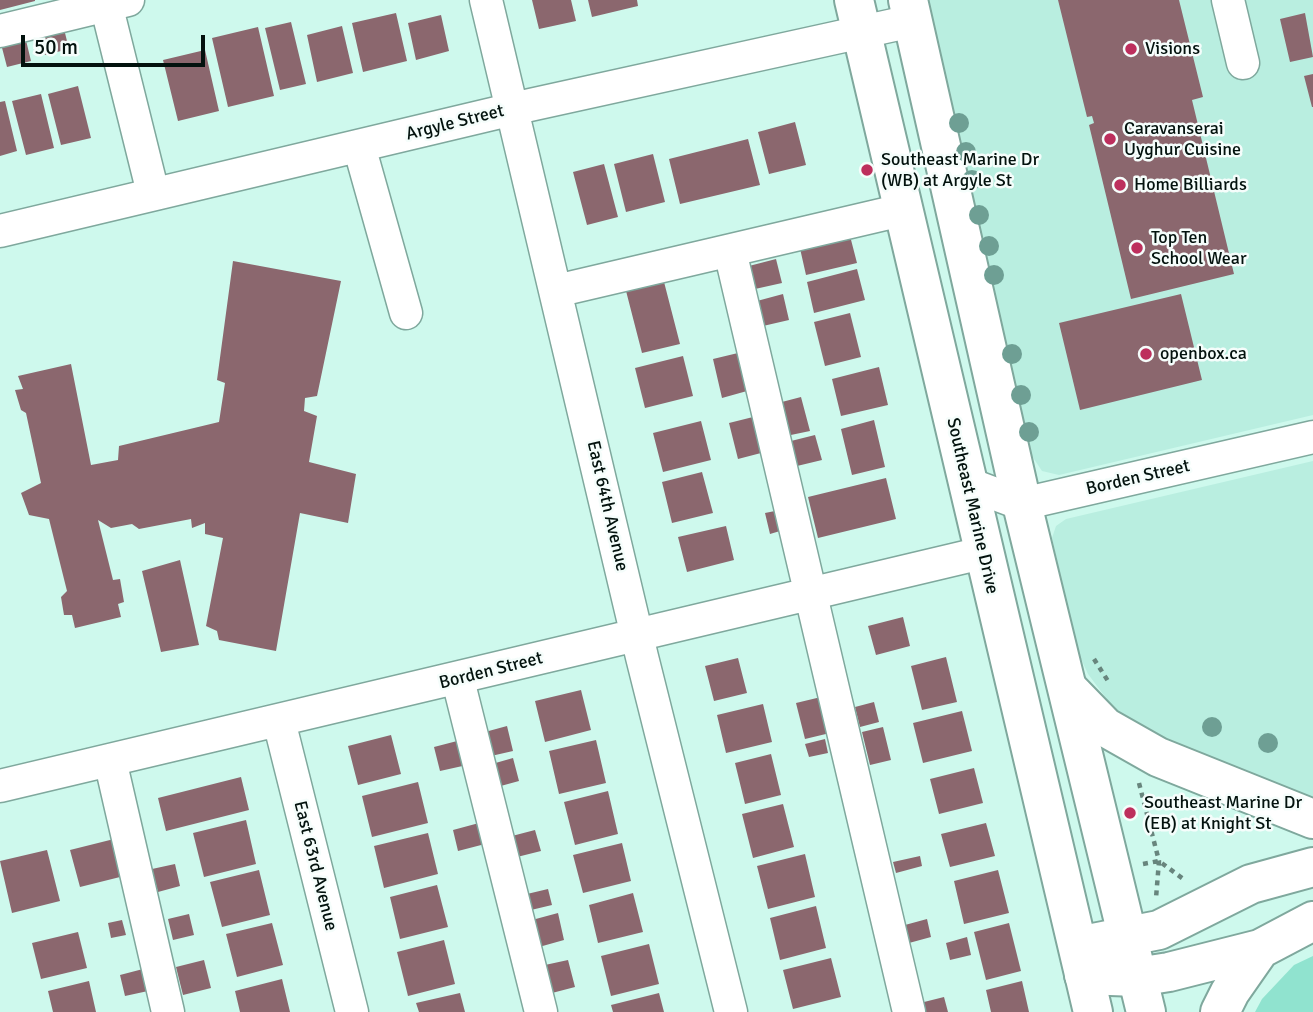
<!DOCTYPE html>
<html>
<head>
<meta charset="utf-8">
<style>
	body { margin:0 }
	#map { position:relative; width:1313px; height:1012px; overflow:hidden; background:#cef9ed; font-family:Signika,sans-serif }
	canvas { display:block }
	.scale { position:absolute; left:21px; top:35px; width:184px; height:32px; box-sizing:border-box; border:4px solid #03120e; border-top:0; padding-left:9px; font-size:21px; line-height:24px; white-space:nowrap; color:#03120e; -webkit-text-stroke:5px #f5fdfb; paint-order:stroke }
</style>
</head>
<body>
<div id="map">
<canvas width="1313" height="1012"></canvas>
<div class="scale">50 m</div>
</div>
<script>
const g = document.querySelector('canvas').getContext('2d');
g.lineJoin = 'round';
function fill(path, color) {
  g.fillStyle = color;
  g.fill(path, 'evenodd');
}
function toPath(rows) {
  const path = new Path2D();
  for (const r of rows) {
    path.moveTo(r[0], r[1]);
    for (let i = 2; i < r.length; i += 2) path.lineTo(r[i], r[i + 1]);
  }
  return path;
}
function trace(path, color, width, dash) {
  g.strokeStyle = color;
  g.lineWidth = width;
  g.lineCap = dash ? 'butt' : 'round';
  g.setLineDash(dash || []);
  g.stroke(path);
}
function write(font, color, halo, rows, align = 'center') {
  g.font = font + ' Signika,sans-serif';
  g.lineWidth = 5;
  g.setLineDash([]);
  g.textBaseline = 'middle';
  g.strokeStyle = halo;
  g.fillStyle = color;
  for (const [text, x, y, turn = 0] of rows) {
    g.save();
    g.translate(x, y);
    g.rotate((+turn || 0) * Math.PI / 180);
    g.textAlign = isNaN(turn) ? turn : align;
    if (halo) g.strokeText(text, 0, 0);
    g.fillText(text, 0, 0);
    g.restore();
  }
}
const built = toPath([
	[926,0,1313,0,1313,415,1059,475,1042,471,1032,456],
	[1313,461,1313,801,1149,735,1118,714,1088,674,1077,650,1052,538,1056,526,1066,519]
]);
const green = toPath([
	[1313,956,1313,1012,1255,1012,1262,999,1294,965]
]);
const building = toPath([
	[0,0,35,0,35,1,0,10],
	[532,0,571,0,576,21,539,29],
	[588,0,637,0,638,6,592,17],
	[1058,0,1179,0,1203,97,1192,100,1234,274,1131,299,1089,125,1094,123,1092,116,1087,117],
	[396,13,407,61,363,72,352,23],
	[1305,13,1313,57,1290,62,1280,19],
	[441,15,449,51,416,60,408,23],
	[291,22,306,84,280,90,265,28],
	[63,25,69,49,45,55,39,31],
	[342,26,353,73,317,82,307,35],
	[258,27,274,96,228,107,212,38],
	[24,32,31,61,7,67,0,40],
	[205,50,219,111,178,121,163,60],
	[1313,74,1313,107,1312,107,1304,76],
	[78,86,91,138,61,145,48,94],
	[41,94,54,148,26,155,12,101],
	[5,101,17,151,0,156,0,102],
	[795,122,806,165,769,174,758,132],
	[748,139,760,185,680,204,669,159],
	[653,154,665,202,626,212,614,164],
	[604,164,618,217,587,225,573,172],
	[849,232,857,263,806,275,799,244],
	[776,259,782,283,755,289,749,266],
	[233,261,341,281,317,396,305,398,304,411,317,416,309,462,356,474,348,523,300,513,276,651,219,640,217,631,206,626,223,538,205,534,205,523,192,528,191,519,139,529,132,524,111,528,98,520,113,580,120,579,124,602,118,604,121,617,75,628,72,615,64,615,61,597,67,591,49,519,29,515,21,493,41,483,26,413,21,410,15,390,23,389,18,376,71,364,91,465,118,460,119,446,219,422,225,383,217,380],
	[857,269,865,300,814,313,807,282],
	[663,278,680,344,642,353,625,287],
	[783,294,789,320,763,326,757,301],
	[1181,294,1202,380,1080,410,1059,323],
	[850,313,861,357,825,366,814,322],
	[738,353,747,391,722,398,713,359],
	[683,356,693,396,645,408,635,368],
	[879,367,888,405,841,416,832,379],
	[801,397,810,431,786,436,778,403],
	[753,417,761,453,738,459,729,423],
	[874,420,885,467,852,475,841,429],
	[701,421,711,460,663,472,653,433],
	[815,435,822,460,797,466,791,441],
	[702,472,713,513,672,523,662,482],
	[886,478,896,519,818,538,808,497],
	[775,511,780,531,770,534,765,513],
	[726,526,734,560,687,572,678,537],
	[180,560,199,645,161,652,142,571],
	[903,617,910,646,876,655,868,626],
	[946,657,957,702,922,710,911,666],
	[738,658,747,693,714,701,705,666],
	[581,690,591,730,545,742,535,701],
	[821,697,830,733,805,739,796,703],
	[874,702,879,722,860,727,855,707],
	[763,704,772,742,726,753,717,715],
	[962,711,972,751,923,763,913,723],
	[507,726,513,751,491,756,485,732],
	[883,727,891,760,870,765,862,732],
	[391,735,401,774,358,785,348,746],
	[825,739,828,753,809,757,805,744],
	[461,740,467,765,440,771,434,747],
	[596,740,606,783,559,794,549,751],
	[771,754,781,795,745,804,735,763],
	[513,758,519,781,497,787,492,764],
	[974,768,983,803,939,814,930,779],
	[241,777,249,810,166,831,158,798],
	[418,782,428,823,372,837,362,796],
	[608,791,618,834,575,845,564,802],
	[783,804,794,847,753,858,742,814],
	[246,820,256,864,204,877,193,833],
	[479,823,485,844,458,851,453,830],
	[986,823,995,856,950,867,941,834],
	[535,830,541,851,517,857,512,836],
	[428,833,438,874,384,888,374,846],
	[114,839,124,876,80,887,70,850],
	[622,843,631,881,583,893,573,855],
	[47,850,60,901,12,913,0,861],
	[805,854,815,897,768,909,757,866],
	[920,856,922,866,896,873,893,862],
	[175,864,180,886,158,892,152,869],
	[259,870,270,915,222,927,210,882],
	[998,870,1009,913,964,924,954,881],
	[437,885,448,927,400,939,390,897],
	[548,889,552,905,531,910,527,894],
	[633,893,643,932,598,943,589,905],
	[816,906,826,948,780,960,770,918],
	[558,913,564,940,539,947,532,920],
	[189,914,194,935,173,940,168,919],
	[927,919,931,937,909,943,905,925],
	[122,920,126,935,111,938,108,923],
	[272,923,283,965,237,977,226,934],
	[1009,923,1021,971,986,980,974,932],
	[78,932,87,968,41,979,32,943],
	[967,937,971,955,950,960,946,943],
	[444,940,455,984,408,996,397,952],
	[649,944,659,984,611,996,601,956],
	[831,958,841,997,793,1009,783,970],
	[204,960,211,988,183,995,176,967],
	[568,960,575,987,552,993,545,965],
	[143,969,148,991,125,996,120,975],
	[282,979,290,1012,240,1012,235,991],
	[89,981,96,1012,53,1012,48,991],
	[1022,981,1029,1012,991,1012,986,990],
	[460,993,465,1012,419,1012,416,1003],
	[659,993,664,1012,613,1012,611,1005],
	[944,997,948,1012,922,1012,920,1003]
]);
const path = toPath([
	[1094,659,1108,681],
	[1139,783,1159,861,1156,898],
	[1143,864,1159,861,1186,881]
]);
const minor = toPath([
	[105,0,153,193],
	[486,0,642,657,731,1012],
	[1228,0,1243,63],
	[0,31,128,0],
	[359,146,406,313],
	[0,231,530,105,912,21],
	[730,251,909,1012],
	[556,291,902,210],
	[966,483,1022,504,1313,437],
	[458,680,541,1012],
	[279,721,352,1012],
	[110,760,168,1012],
	[0,786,982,553]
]);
const major = toPath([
	[854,0,1093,1012],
	[908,0,1022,504,1146,1012]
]);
const highway = toPath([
	[1069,690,1105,727,1158,757,1313,819],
	[1078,946,1159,930,1251,884,1313,867],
	[1084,975,1137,977,1169,972,1260,949,1313,921],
	[1220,1012,1230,992,1260,949]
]);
const trees = [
	[959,123],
	[966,152],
	[972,180],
	[979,215],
	[989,246],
	[994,275],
	[1012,354],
	[1021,395],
	[1029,432],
	[1212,727],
	[1268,743]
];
const markers = [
	[1131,49,7,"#bd2f5d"],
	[1110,139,7,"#bd2f5d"],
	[867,170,7,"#bd2f5d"],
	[1120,185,7,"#bd2f5d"],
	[1137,248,7,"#bd2f5d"],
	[1146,354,7,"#bd2f5d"],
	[1130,813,7,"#bd2f5d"]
];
const poiNames = [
	["Visions",1145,49],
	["Caravanserai",1124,129],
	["Uyghur Cuisine",1124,150],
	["Southeast Marine Dr",881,160],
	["(WB) at Argyle St",881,181],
	["Home Billiards",1134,185],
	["Top Ten",1151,238],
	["School Wear",1151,259],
	["openbox.ca",1160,354],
	["Southeast Marine Dr",1144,803],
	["(EB) at Knight St",1144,824]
];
const streetNames = [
	["Argyle Street",455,123,-14],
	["Borden Street",1138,478,-13],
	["East 64th Avenue",607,506,77],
	["Southeast Marine Drive",972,506,77],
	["Borden Street",491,671,-14],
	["East 63rd Avenue",315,866,76]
];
fill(built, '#b9eee0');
fill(green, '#90e3cf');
fill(building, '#8b676e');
trace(minor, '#7fa89d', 35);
trace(major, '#7fa89d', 42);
trace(highway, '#7fa89d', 42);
trace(path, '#68857d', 4.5, [5, 5]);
trace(minor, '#fff', 32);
trace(major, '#fff', 38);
trace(highway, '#fff', 38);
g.fillStyle = '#6e9f94';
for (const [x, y] of trees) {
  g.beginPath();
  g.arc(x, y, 10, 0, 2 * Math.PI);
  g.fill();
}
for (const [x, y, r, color] of markers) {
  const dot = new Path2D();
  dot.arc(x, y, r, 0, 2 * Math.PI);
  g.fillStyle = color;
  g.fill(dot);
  trace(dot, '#f5fdfb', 2.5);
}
write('18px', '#03120e', '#f5fdfb', poiNames, 'left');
write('18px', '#03120e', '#f5fdfb', streetNames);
</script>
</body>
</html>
